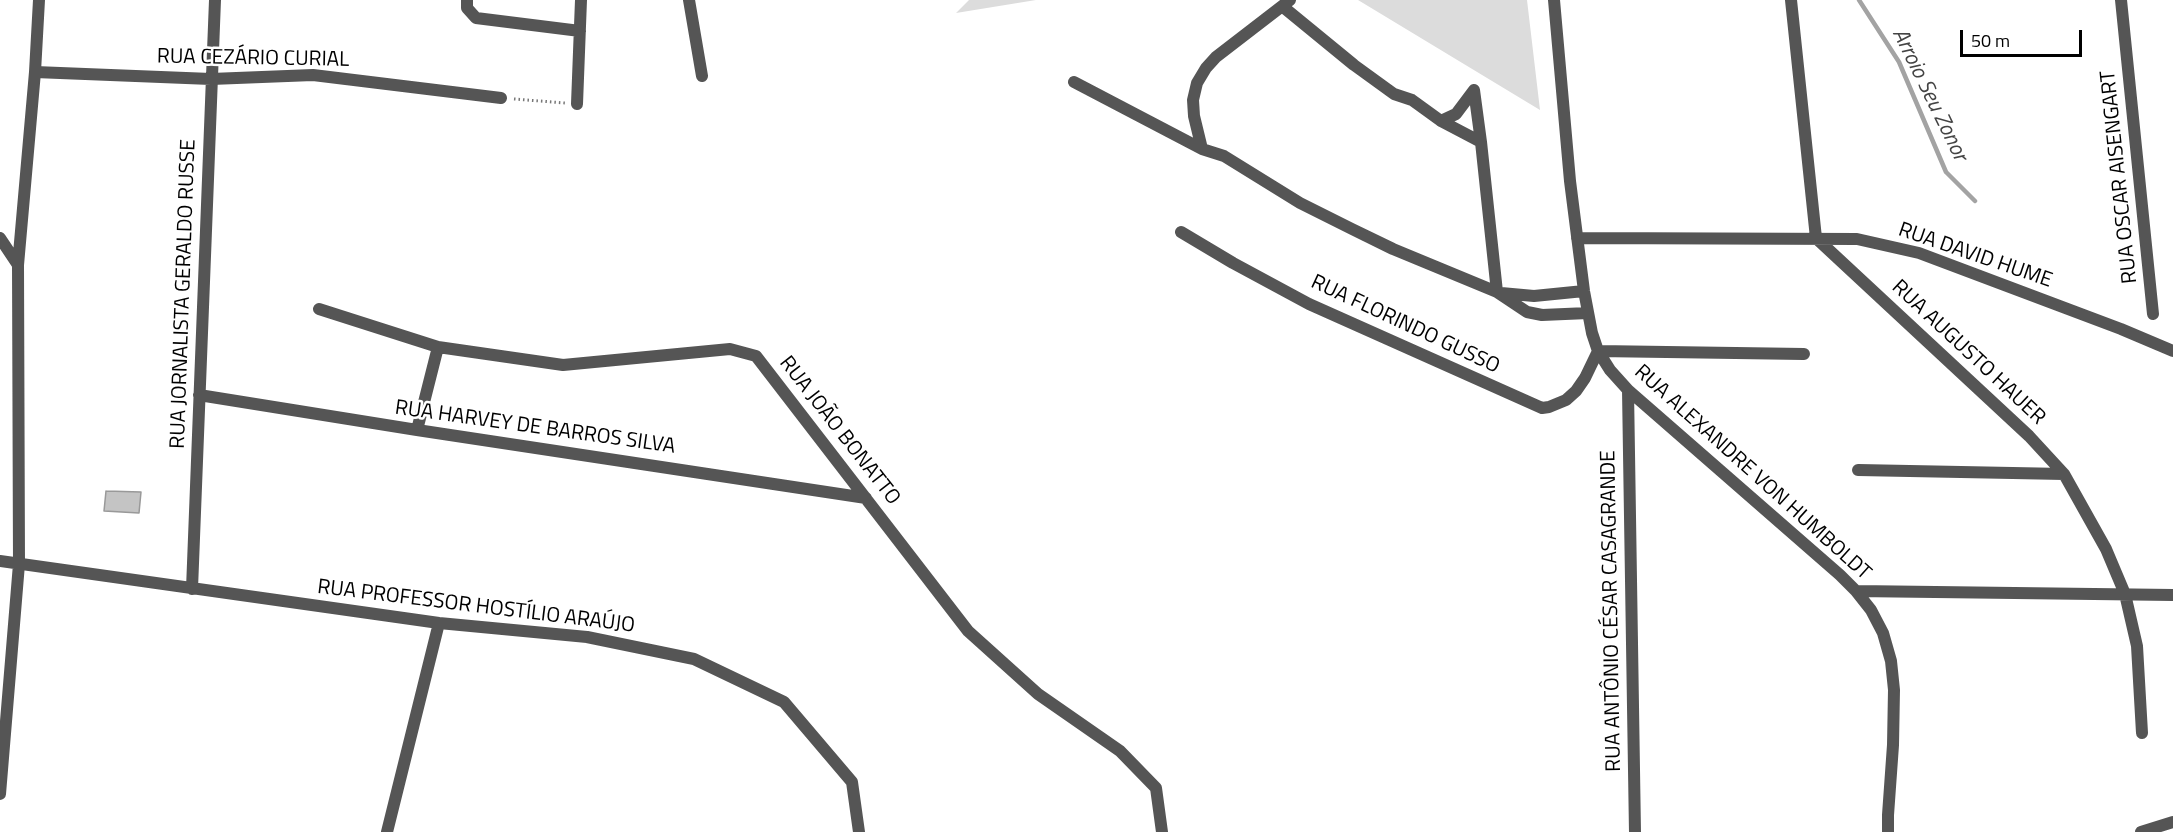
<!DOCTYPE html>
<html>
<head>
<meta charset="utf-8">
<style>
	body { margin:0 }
	#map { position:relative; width:2173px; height:832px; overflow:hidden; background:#fff; font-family:"Titillium Web",sans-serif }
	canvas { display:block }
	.scale { position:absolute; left:1960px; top:30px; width:122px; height:27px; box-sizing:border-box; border:3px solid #000; border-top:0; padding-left:8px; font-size:18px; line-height:21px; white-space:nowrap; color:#000; -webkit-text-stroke:4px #fff; paint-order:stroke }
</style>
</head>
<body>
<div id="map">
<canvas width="2173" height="832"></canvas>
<div class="scale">50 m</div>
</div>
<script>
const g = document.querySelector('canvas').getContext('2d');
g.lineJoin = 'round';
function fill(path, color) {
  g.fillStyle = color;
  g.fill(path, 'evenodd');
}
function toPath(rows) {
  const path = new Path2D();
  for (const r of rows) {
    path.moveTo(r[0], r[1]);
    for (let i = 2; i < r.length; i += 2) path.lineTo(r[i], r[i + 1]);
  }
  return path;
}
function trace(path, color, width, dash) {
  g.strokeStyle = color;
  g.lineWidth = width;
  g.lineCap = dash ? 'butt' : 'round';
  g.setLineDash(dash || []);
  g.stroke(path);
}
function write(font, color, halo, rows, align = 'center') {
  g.font = font + ' "Titillium Web",sans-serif';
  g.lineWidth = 5;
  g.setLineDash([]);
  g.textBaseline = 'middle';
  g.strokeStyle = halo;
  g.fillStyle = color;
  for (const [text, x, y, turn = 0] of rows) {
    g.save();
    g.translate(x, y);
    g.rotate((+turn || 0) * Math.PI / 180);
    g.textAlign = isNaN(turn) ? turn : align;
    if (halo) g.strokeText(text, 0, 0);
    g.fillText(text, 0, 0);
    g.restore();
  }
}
const green = toPath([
	[969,0,1036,0,956,13],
	[1358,0,1527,0,1540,110]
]);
const stream = toPath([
	[1859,0,1899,62,1946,172,1975,201]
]);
const building = toPath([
	[106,491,141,492,139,513,104,511,106,491]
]);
const path = toPath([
	[514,99,565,103]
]);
const minor = toPath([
	[467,0,467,8,476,18,580,31],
	[689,0,702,76],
	[1554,0,1570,181,1584,291,1592,333,1598,351,1610,370,1628,390,1840,575,1856,591,1871,610,1883,633,1891,661,1894,690,1893,745,1888,815,1888,832],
	[1791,0,1816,238,2029,436,2064,474,2106,549,2125,594,2137,646,2142,733],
	[2121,0,2153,314],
	[1282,6,1354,65,1394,94,1412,100,1441,121,1481,142,1497,292],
	[35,72,211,79,313,75,501,98],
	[1074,82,1202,149,1224,156,1300,203,1352,229,1393,249,1497,292,1527,312,1542,315,1588,313],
	[577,104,581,0],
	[1441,121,1456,114,1474,90,1481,142],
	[1202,149,1194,116,1193,100,1197,83,1206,68,1216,57,1290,0],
	[1181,232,1233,263,1309,304,1542,408,1549,407,1566,400,1576,391,1585,378,1598,351,1804,354],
	[0,238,18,265],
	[1577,238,1857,239,1919,253,2121,329,2173,351],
	[1501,293,1534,296,1584,291],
	[319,309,438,347,563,365,730,349,756,356,968,631,1038,694,1120,751,1156,788,1162,832],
	[1628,390,1635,832],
	[199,395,417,430,866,498],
	[417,430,438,347],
	[1858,470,2064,474],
	[0,561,439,623,587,637,694,659,784,702,852,782,859,832],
	[192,589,215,0],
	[1856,591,2173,595],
	[0,794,19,564,18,265,35,72,39,0],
	[387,832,439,623],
	[2141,832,2173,822]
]);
const streetNames = [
	["RUA CEZÁRIO CURIAL",253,59,1],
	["RUA OSCAR AISENGART",2120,177,-96],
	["RUA DAVID HUME",1975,256,19],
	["RUA JORNALISTA GERALDO RUSSE",184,294,-88],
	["RUA FLORINDO GUSSO",1405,325,25],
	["RUA AUGUSTO HAUER",1968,353,43],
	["RUA HARVEY DE BARROS SILVA",535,428,8],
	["RUA JOÃO BONATTO",839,431,52],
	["RUA ALEXANDRE VON HUMBOLDT",1752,473,42],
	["RUA PROFESSOR HOSTÍLIO ARAÚJO",476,607,7],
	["RUA ANTÔNIO CÉSAR CASAGRANDE",1612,611,-91]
];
const waterNames = [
	["Arroio Seu Zonor",1929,95,64]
];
fill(green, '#dcdcdc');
trace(stream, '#a3a3a3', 4.5);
fill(building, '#c4c4c4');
trace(building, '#999', 1.5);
trace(path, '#777', 3, [1.5, 3]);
trace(minor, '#555', 12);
write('21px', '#000', '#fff', streetNames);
write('italic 22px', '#444', '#fff', waterNames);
</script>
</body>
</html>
